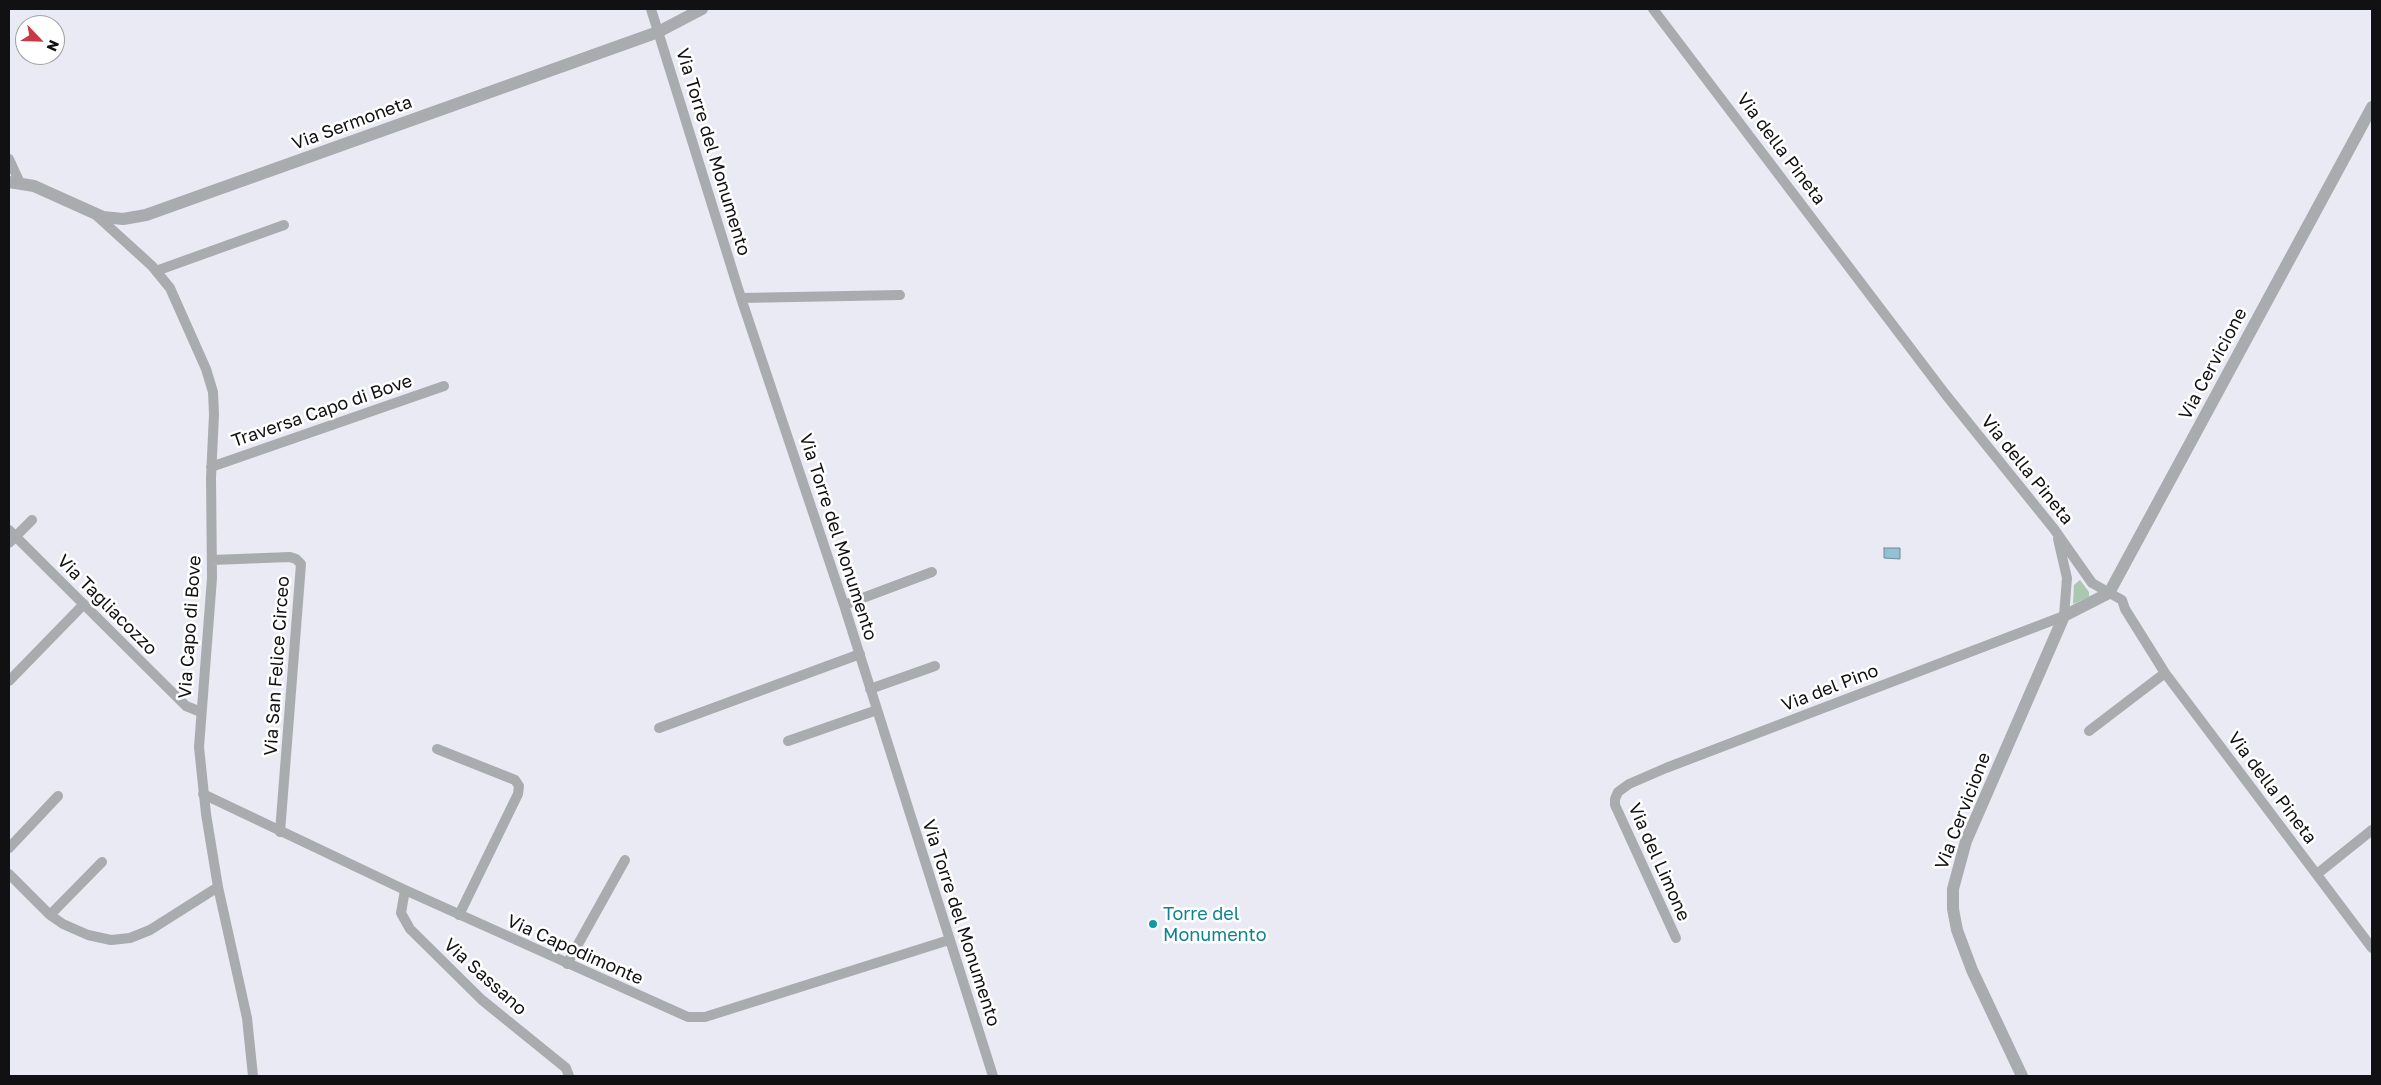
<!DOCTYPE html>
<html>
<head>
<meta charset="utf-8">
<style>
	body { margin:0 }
	#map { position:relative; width:2381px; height:1085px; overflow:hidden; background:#e9eaf3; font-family:"Golos Text",sans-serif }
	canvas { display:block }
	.frame { position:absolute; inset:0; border:10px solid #111114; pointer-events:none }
	.north { position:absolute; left:15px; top:15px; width:50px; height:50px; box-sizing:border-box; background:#fff; border:1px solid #a0a0a1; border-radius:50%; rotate:114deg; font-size:14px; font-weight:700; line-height:20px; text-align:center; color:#111114 }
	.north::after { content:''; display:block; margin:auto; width:18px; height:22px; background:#c93944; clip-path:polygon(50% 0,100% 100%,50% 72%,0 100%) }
</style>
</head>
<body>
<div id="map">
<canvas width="2381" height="1085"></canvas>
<div class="frame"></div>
<div class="north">N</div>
</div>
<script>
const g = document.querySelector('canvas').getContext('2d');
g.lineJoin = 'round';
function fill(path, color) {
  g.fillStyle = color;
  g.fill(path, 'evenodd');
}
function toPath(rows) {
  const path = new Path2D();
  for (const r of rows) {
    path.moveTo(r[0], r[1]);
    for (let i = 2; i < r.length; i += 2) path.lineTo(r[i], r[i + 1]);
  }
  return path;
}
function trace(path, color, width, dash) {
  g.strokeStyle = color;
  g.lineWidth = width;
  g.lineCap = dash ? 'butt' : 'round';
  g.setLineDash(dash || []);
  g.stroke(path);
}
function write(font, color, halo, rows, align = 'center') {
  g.font = font + ' "Golos Text",sans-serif';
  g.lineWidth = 5;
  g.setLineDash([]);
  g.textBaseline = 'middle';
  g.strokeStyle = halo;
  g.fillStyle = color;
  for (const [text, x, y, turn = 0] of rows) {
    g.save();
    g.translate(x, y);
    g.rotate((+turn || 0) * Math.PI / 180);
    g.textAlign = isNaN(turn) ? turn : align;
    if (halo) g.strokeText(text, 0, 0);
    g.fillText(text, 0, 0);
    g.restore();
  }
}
const green = toPath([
	[2080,580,2089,592,2089,597,2073,604,2074,585]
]);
const water = toPath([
	[1884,548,1900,548,1900,559,1884,558,1884,548]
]);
const minor = toPath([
	[651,9,741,298,844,605,993,1076],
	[1653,9,1946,395,2054,529,2092,583,2122,600,2125,609,2165,673,2372,948],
	[9,159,20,183],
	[96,215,152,266,170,288,206,369,213,392,214,414,211,478,212,578,199,747,206,814,218,887,247,1018,253,1076],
	[156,271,284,225],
	[741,298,900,295],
	[211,467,444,386],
	[9,530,186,706,201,712],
	[9,543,32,520],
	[212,560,290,557,296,559,301,564,280,832],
	[844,605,932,572],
	[9,681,84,604],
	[870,689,935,666],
	[659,728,860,654],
	[2089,731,2165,673],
	[788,741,877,710],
	[437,749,515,780,519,786,518,794,459,915],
	[203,794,405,890,688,1017,705,1017,949,940],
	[9,848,58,796],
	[9,874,50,915,63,924,88,935,111,940,130,938,150,930,218,887],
	[2317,874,2372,830],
	[405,890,401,913,410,929,482,1000,566,1068,569,1076],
	[50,915,102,862],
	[1676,938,1615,805,1615,799,1618,792,1629,784,1666,768,2064,616,2067,578,2058,539],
	[567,964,625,860]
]);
const tertiary = toPath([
	[9,182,34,186,103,217,123,219,146,215,658,32,702,9],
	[2022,1076,1972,970,1957,930,1953,909,1953,889,1966,841,2064,616,2109,593,2372,107]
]);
const markers = [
	[1153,924,5,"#0f9aa8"]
];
const streetNames = [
	["Via Sermoneta",352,123,-20],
	["Via della Pineta",1781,149,53],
	["Via Torre del Monumento",713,152,73],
	["Via Cervicione",2213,364,-62],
	["Traversa Capo di Bove",322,411,-19],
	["Via della Pineta",2027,470,51],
	["Via Torre del Monumento",838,537,72],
	["Via Tagliacozzo",107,605,45],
	["Via Capo di Bove",190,627,-86],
	["Via San Felice Circeo",277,666,-86],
	["Via del Pino",1830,688,-21],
	["Via della Pineta",2272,788,53],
	["Via Cervicione",1963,811,-69],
	["Via del Limone",1659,862,66],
	["Via Torre del Monumento",961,923,72],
	["Via Capodimonte",575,950,24],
	["Via Sassano",485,977,42]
];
const cultureNames = [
	["Torre del",1163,914],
	["Monumento",1163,935]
];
fill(green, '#aac7b0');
fill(water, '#95c0d4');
trace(water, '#6d8c9a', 1);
trace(minor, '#a9acaf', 10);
trace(tertiary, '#a9acaf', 12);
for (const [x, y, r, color] of markers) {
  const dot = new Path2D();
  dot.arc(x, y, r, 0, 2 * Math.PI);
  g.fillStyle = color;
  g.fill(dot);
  trace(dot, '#fff', 2);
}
write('18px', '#111114', '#fff', streetNames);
write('18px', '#0d838f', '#fff', cultureNames, 'left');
</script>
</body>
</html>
